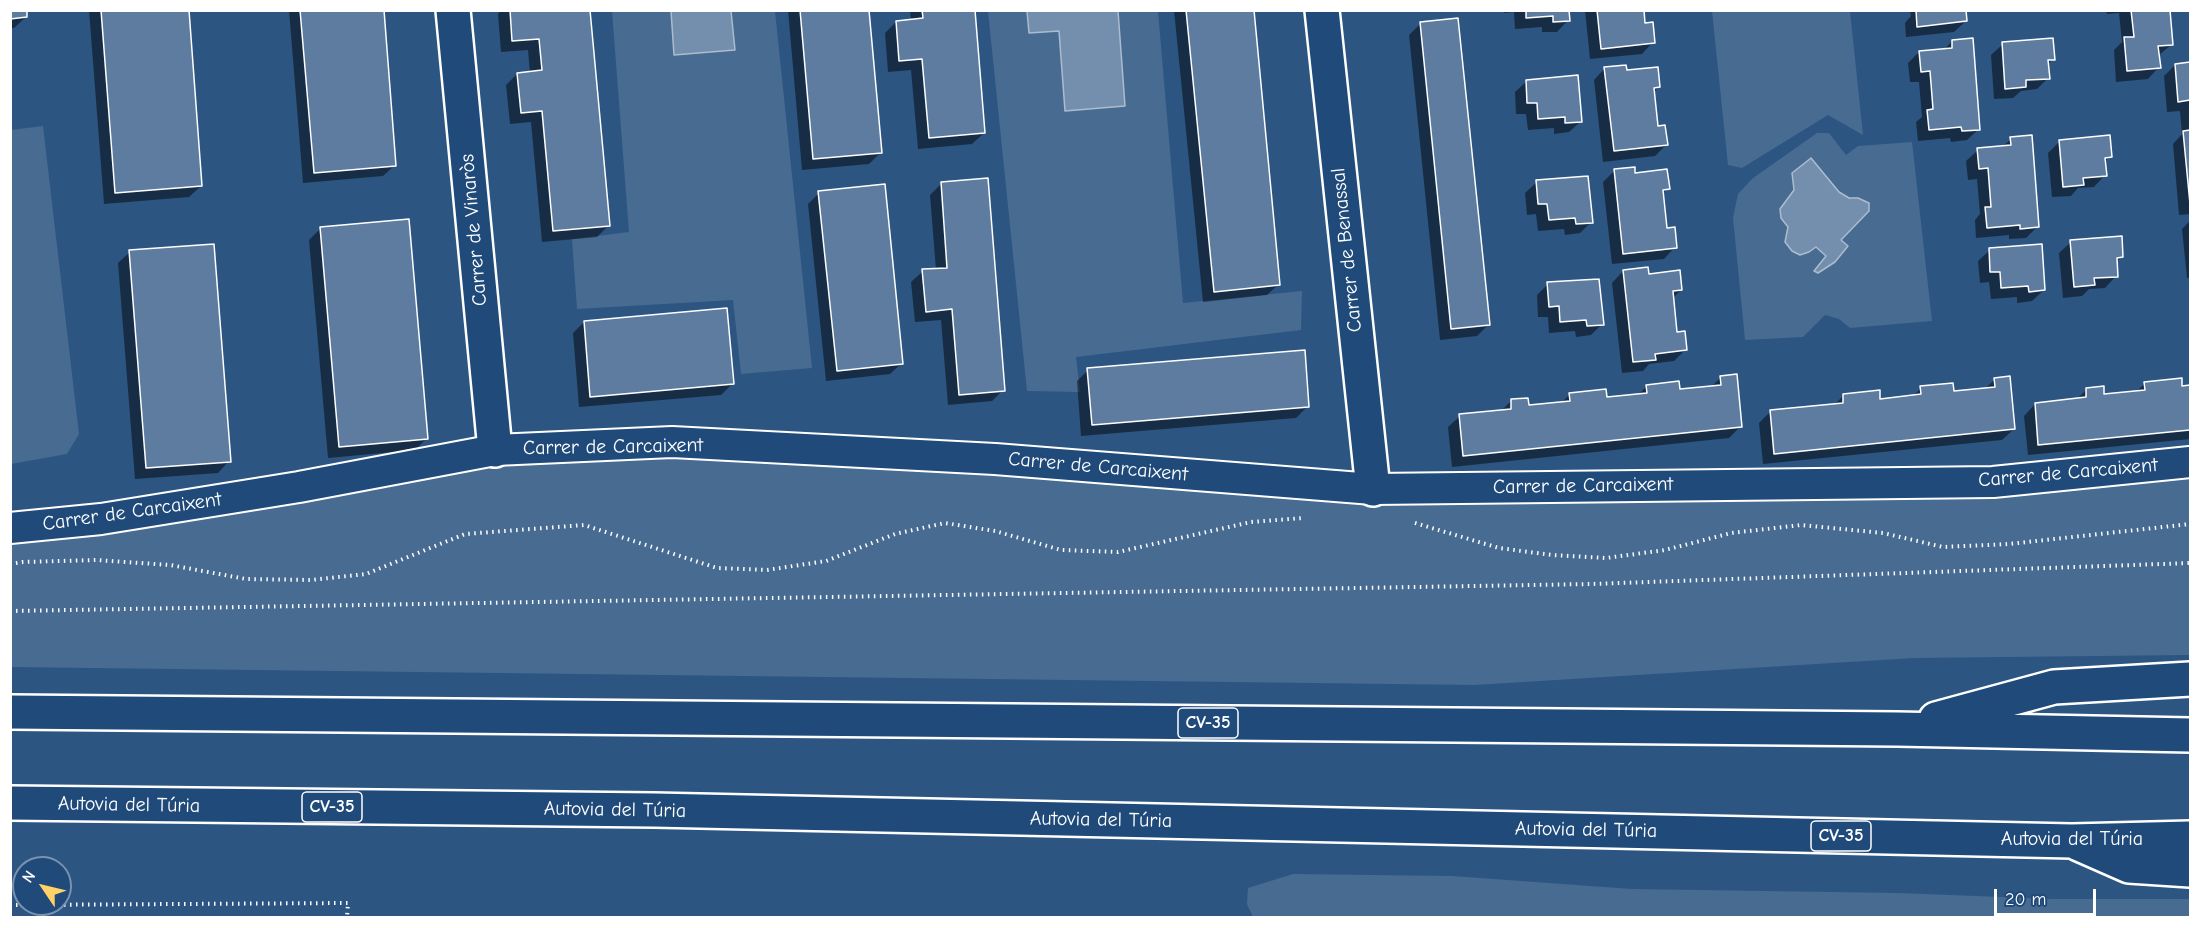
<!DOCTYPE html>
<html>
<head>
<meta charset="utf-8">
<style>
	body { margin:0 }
	#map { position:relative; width:2201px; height:928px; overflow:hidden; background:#2c5582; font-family:"Comic Neue",sans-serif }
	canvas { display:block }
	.frame { position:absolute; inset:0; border:12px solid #fff; pointer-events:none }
	.north { position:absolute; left:12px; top:856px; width:60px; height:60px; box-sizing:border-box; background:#1f4a7a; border:2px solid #7992af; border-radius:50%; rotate:305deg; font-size:16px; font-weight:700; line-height:24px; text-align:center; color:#fff }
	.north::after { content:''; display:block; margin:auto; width:21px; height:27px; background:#ffd166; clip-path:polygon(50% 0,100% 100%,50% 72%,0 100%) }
	.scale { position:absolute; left:1994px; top:889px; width:102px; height:27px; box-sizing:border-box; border:3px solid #fff; border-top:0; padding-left:8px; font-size:18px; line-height:21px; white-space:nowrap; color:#fff; -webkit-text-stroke:4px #1f4a7a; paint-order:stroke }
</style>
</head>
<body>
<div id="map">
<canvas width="2201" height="928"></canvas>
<div class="frame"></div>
<div class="north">N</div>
<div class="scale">20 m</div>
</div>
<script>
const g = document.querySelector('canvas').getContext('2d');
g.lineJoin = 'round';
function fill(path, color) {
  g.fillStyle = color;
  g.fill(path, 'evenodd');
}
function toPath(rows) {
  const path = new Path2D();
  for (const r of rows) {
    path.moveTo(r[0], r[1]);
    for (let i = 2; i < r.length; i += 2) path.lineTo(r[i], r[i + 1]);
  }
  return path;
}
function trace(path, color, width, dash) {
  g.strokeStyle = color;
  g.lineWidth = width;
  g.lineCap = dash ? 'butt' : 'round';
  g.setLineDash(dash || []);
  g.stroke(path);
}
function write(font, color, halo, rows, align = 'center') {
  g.font = font + ' "Comic Neue",sans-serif';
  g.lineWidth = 4.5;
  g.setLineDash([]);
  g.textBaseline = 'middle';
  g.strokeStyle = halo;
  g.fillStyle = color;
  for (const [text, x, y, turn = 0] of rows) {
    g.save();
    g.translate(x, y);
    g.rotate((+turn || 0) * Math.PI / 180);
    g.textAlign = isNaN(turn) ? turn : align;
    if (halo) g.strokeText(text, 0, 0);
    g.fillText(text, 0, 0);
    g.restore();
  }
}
const green = toPath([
	[612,11,775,11,812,368,741,374,733,300,577,309,572,239,629,232],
	[988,11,1158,11,1183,303,1302,291,1301,330,1076,357,1080,392,1027,391],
	[1712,11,1850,11,1863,135,1828,115,1742,168,1728,165],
	[43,126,79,434,67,454,11,464,11,130],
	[1817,133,1829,133,1846,155,1858,146,1912,142,1932,321,1850,328,1839,319,1825,315,1803,337,1745,340,1733,218,1738,194,1753,178],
	[478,448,1338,481,2190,468,2190,655,1914,658,1475,685,11,667,10,521],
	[1293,874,1452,876,1632,889,1899,893,2053,899,2190,899,2190,917,1253,917,1247,904,1248,888]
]);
const water = toPath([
	[671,11,731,11,735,50,674,55,671,11],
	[1027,11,1118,11,1125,106,1065,111,1059,31,1029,33,1027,11],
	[1811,158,1839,192,1849,198,1858,198,1869,203,1869,211,1841,240,1848,246,1835,262,1818,273,1814,271,1826,256,1816,247,1809,252,1800,255,1792,251,1785,242,1788,227,1781,218,1780,209,1794,190,1792,173,1811,158]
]);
const shadow = toPath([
	[10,10,26,17,14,28,10,28],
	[89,10,187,10,201,186,189,197,104,204],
	[289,10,382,10,395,165,383,176,303,183],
	[501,10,589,10,608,226,597,237,542,242,531,122,510,124,506,85,517,74,530,73,528,50,501,52,498,14],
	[788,10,868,10,881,152,869,164,802,170],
	[910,10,973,10,984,133,972,144,918,149,911,70,888,72,885,33,896,22,911,21],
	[1174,10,1252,10,1279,284,1267,295,1203,302],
	[1504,10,1567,10,1568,20,1557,32,1542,32,1542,27,1515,29,1514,12,1504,13],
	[1585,10,1642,10,1644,25,1653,42,1642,54,1590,59],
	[1910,10,1965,10,1966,21,1954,32,1906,37,1905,23,1911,16],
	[2106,10,2168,10,2172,44,2158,56,2159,67,2148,79,2116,82,2114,50,2122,42,2119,13,2107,14],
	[1420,24,1488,325,1477,336,1440,340,1409,35],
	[1952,41,1979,129,1967,140,1951,142,1950,138,1918,141,1916,122,1922,117,1919,82,1910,82,1908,63,1919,52,1944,50],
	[2003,44,2053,59,2047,65,2048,78,2037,89,2021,91,2013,98,1994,99,1991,55],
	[2190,63,2190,216,2190,214,2179,215,2173,144,2182,134,2180,111,2167,112,2164,76,2175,65],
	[1605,68,1625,72,1659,87,1653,93,1656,127,1666,145,1655,156,1603,162,1594,80],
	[1527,81,1581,121,1569,132,1554,134,1554,128,1528,130,1526,114,1516,114,1515,92],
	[2011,139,2037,227,2026,238,2009,239,2009,235,1976,238,1975,220,1980,214,1977,179,1968,180,1966,161,1978,150,2002,147],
	[2060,141,2110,156,2104,163,2105,175,2094,187,2078,188,2071,196,2052,197,2048,153],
	[1614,171,1634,174,1668,188,1662,194,1666,230,1675,247,1664,259,1612,264,1603,182],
	[1537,182,1591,222,1580,233,1565,235,1564,229,1538,231,1536,214,1527,215,1525,193],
	[941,184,1003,390,992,401,948,405,941,320,915,322,911,282,923,271,936,270,930,195],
	[819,193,902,363,890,374,826,381,808,204],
	[2190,221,2190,278,2187,278,2182,229],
	[321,228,426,439,415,450,328,458,309,240],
	[2071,242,2122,257,2115,263,2116,276,2105,288,2089,289,2082,296,2063,298,2059,253],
	[1990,250,2044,290,2032,301,2017,303,2017,297,1991,299,1989,282,1980,283,1978,261],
	[130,252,229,461,218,473,135,479,118,263],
	[1623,271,1647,276,1681,290,1672,299,1676,334,1685,350,1674,361,1649,364,1643,371,1622,373,1612,283],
	[1548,284,1602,324,1591,335,1576,337,1575,331,1549,333,1548,317,1538,317,1537,295],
	[584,322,732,384,721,395,579,407,573,333],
	[1088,370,1308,406,1296,418,1081,436,1077,381],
	[1721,377,1740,427,1729,438,1452,467,1448,427,1460,416,1500,412,1511,401,1528,407,1561,403,1570,394,1606,399,1638,395,1647,386,1679,391,1711,387],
	[1995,379,2014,429,2002,440,1763,464,1759,423,1771,411,1834,405,1843,396,1879,400,1912,397,1921,388,1952,392,1985,389],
	[2145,383,2181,388,2190,387,2190,439,2028,455,2024,416,2035,404,2076,400,2086,390,2103,396,2136,392]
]);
const building = toPath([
	[10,10,27,10,27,17,10,19,10,10],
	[101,10,189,10,202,186,115,193,101,10],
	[300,10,384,10,396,166,314,173,300,10],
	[510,10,590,10,610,226,553,231,542,111,521,113,517,73,542,70,539,39,512,41,510,10],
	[800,10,869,10,882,153,813,159,800,10],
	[922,10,975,10,985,133,929,138,922,59,899,61,896,21,923,18,922,10],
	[1186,10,1254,10,1280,285,1214,292,1186,10],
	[1526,10,1569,10,1570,21,1553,22,1553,16,1526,18,1526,10],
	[1597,10,1644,10,1645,23,1653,22,1655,43,1601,49,1597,10],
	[1916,10,1966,10,1967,21,1917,27,1916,10],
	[2131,10,2170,10,2173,45,2158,46,2161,68,2127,71,2124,37,2134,37,2131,10],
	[1458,18,1490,325,1451,329,1420,22,1458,18],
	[1973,38,1980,130,1962,131,1961,127,1929,130,1927,110,1933,109,1930,71,1921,72,1919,51,1952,48,1952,40,1973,38],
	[2053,38,2055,60,2048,60,2050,79,2026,80,2026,87,2005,89,2002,42,2053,38],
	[2190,62,2190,100,2178,102,2175,64,2190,62],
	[1626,65,1627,70,1658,67,1660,87,1654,88,1658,126,1665,125,1668,145,1614,151,1604,67,1626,65],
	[1578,75,1582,122,1565,123,1565,117,1538,119,1537,103,1527,103,1526,80,1578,75],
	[2190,130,2190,204,2183,131,2190,130],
	[2032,135,2039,227,2020,229,2020,225,1987,228,1985,207,1991,207,1988,168,1979,169,1977,148,2011,145,2010,137,2032,135],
	[2110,135,2112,157,2105,158,2107,176,2083,178,2084,185,2063,187,2059,140,2110,135],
	[1635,167,1635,173,1667,169,1670,189,1663,190,1667,228,1675,227,1677,248,1623,254,1614,169,1635,167],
	[1588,176,1593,223,1576,224,1575,218,1549,220,1547,204,1538,204,1536,180,1588,176],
	[988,178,1005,391,959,395,952,309,926,312,922,269,947,268,941,182,988,178],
	[885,184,903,364,837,371,818,191,885,184],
	[409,219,428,439,339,447,320,227,409,219],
	[2122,236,2123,257,2117,258,2118,277,2094,278,2095,285,2074,287,2070,240,2122,236],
	[214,244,231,462,146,468,129,250,214,244],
	[2042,244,2045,290,2029,292,2028,286,2001,288,2000,272,1990,272,1989,248,2042,244],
	[1648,267,1649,274,1680,270,1682,290,1673,291,1677,332,1685,331,1687,350,1655,354,1656,360,1633,362,1623,270,1648,267],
	[1599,279,1604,325,1587,326,1586,320,1560,322,1559,306,1549,307,1547,282,1599,279],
	[727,308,734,384,590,397,584,321,727,308],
	[1305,350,1309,407,1092,425,1087,368,1305,350],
	[1737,374,1742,427,1463,456,1459,414,1511,409,1511,399,1528,398,1529,405,1570,401,1569,393,1606,389,1607,397,1647,393,1646,385,1679,381,1680,389,1721,385,1720,376,1737,374],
	[2010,376,2015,429,1774,454,1770,410,1843,403,1843,394,1880,390,1880,399,1921,394,1920,386,1953,383,1954,391,1995,387,1994,378,2010,376],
	[2182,378,2182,386,2190,385,2190,430,2038,445,2035,403,2086,397,2086,388,2104,386,2104,394,2145,390,2144,382,2182,378]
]);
const path = toPath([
	[1415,523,1499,548,1552,555,1606,558,1665,550,1731,533,1801,525,1883,533,1943,547,2009,544,2190,524],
	[10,564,23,562,96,560,170,565,246,579,311,580,366,574,465,534,584,525,717,568,767,570,826,561,895,534,945,523,995,531,1061,550,1118,552,1251,522,1303,518],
	[10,611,1591,584,2190,563],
	[10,905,348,903,347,918]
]);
const pedestrian = toPath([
	[10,528,101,519,299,487,495,450,672,442,995,459,1373,489,1993,482,2190,462]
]);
const minor = toPath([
	[453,10,495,450],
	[1322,10,1373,489]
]);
const trunk = toPath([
	[10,712,1897,729,2190,735],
	[1936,719,2054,687,2190,679],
	[10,803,654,810,2072,841,2190,838],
	[2079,844,2129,866,2190,870]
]);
const shields = [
	[1208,723,60],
	[332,807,60],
	[1841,836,60]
];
const shieldNames = [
	["CV-35",1208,723],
	["CV-35",332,807],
	["CV-35",1841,836]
];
const streetNames = [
	["Carrer de Vinaròs",474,230,-95],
	["Carrer de Benassal",1347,250,-96],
	["Carrer de Carcaixent",613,447,-1],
	["Carrer de Carcaixent",1098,467,5],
	["Carrer de Carcaixent",2068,473,-5],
	["Carrer de Carcaixent",1583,486,-1],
	["Carrer de Carcaixent",132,512,-8],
	["Autovia del Túria",129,805,1],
	["Autovia del Túria",615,810,1],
	["Autovia del Túria",1101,820,1],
	["Autovia del Túria",1586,830,1],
	["Autovia del Túria",2072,839]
];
fill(green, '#486b92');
fill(water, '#748fad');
trace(water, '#acbcce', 1.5);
fill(shadow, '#0007');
fill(building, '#5e7c9f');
trace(building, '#fff', 1.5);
trace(pedestrian, '#fff', 34);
trace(minor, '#fff', 38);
trace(trunk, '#fff', 38);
trace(path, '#fff', 4, [1.5, 4.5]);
trace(pedestrian, '#1f4a7a', 30);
trace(minor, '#1f4a7a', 33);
trace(trunk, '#1f4a7a', 33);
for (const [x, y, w] of shields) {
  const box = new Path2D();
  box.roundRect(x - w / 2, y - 15, w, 30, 4.5);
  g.fillStyle = '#1f4a7a';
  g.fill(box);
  trace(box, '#fff', 1.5);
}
write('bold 18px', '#fff', null, shieldNames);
write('20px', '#fff', '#1f4a7a', streetNames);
</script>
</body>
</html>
